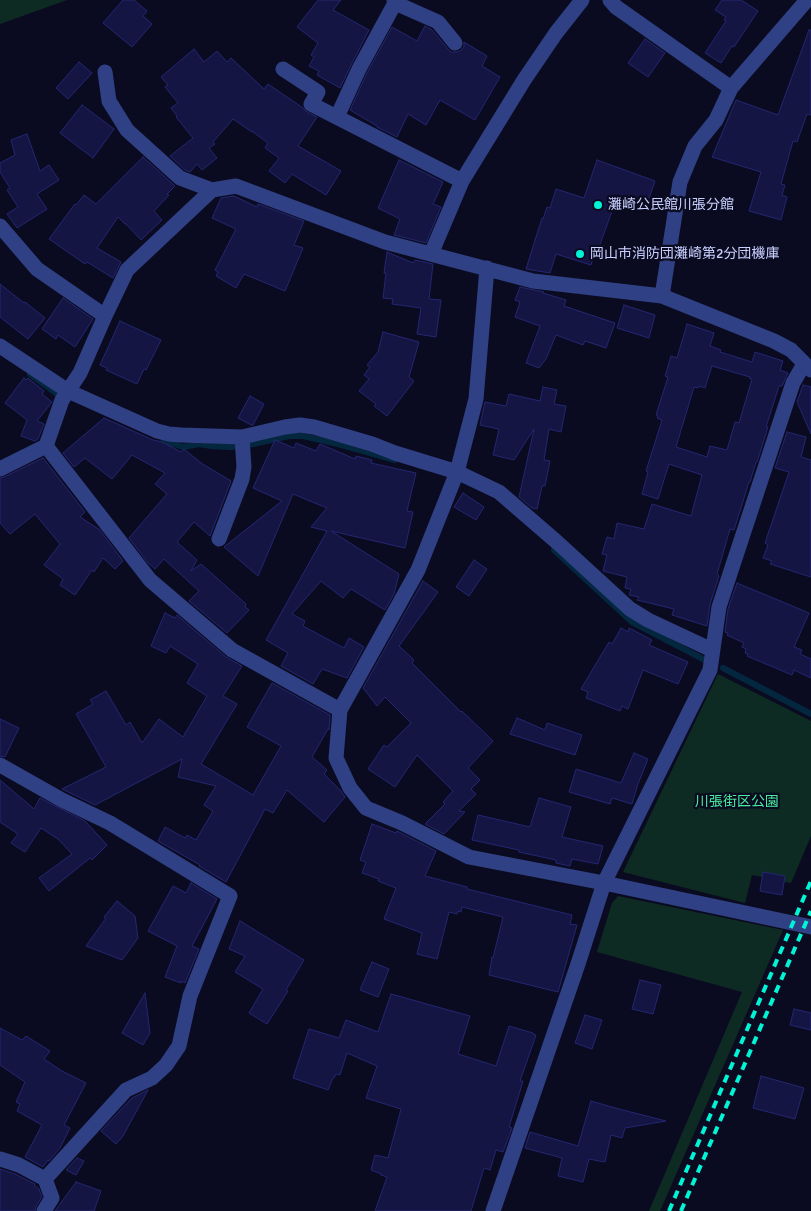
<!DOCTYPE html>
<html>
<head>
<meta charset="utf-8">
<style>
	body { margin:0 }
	canvas { display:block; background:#0a0b20 }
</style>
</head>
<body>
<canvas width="811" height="1211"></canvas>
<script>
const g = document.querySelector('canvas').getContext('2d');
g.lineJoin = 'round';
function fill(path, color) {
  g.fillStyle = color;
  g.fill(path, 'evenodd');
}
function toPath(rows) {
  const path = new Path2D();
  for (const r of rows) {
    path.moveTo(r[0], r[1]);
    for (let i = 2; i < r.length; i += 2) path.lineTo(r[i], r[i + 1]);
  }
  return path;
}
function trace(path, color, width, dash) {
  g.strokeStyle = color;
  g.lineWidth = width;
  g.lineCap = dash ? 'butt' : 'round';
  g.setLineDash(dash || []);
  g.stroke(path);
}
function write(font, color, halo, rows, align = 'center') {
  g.font = font + ' Signika,"Noto Sans JP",sans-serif';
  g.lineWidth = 4.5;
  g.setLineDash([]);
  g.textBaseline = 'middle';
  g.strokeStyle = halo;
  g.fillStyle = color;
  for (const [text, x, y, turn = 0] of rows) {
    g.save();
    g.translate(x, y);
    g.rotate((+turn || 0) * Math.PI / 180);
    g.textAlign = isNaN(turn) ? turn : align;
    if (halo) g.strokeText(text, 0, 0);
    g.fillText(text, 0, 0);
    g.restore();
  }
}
const green = toPath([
	[0,0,67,0,0,24],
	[718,674,811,721,811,836,791,883,752,875,745,903,623,872],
	[618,896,783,930,660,1211,649,1211,742,992,597,952,612,903]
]);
const stream = toPath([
	[30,374,56,393],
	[164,441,183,447,199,444,211,446,231,447,253,444,289,436,303,436,338,444,395,460],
	[554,550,632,622,705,660],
	[723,668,811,714]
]);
const building = toPath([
	[123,0,134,0,147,11,143,16,152,24,132,47,103,23,123,0],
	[318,0,341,0,333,10,369,30,351,65,340,88,317,75,319,71,309,66,314,57,311,55,318,43,297,27,318,0],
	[722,0,741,0,758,11,734,47,732,46,721,63,705,53,726,21,724,20,726,17,715,10,722,0],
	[425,26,432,30,448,49,451,52,456,52,460,51,464,47,464,42,487,56,482,66,500,77,475,120,440,100,426,125,408,114,397,137,377,127,377,126,350,110,367,73,392,27,417,41,425,26],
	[809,30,811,30,811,115,807,114,797,142,793,141,781,184,785,185,782,195,787,197,781,220,749,211,761,172,712,157,736,100,778,115,809,30],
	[645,39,665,53,648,77,628,63,645,39],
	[194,49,204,62,217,51,227,62,231,58,264,89,268,84,303,108,307,112,317,117,298,146,341,171,326,195,292,174,285,183,269,171,279,158,265,148,268,143,253,132,253,131,252,132,233,119,213,142,215,144,209,148,217,158,202,170,197,164,190,172,185,170,170,156,193,138,176,117,177,116,171,108,178,103,165,87,168,85,161,77,194,49],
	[79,62,92,73,68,99,56,88,79,62],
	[82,105,114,129,93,158,60,133,82,105],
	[27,134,40,171,49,165,59,180,37,194,47,209,17,228,7,214,18,207,7,190,10,188,0,172,0,163,15,155,11,140,27,134],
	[143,157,175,186,167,194,169,195,154,211,162,220,141,240,126,224,125,224,118,217,97,248,121,262,113,278,87,262,85,264,49,239,75,204,76,205,84,195,96,204,143,157],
	[399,160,443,182,433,204,441,207,426,243,394,235,400,219,378,208,399,160],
	[597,160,655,181,645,210,616,200,598,250,596,249,591,265,556,254,550,273,526,269,542,218,543,219,547,207,550,208,556,189,584,198,597,160],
	[234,196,257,207,258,204,304,221,294,245,303,248,285,291,244,274,236,288,216,276,218,272,215,270,236,229,212,218,221,198,234,196],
	[387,252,413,263,415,260,433,264,429,299,441,300,436,337,417,334,421,308,392,304,393,299,383,298,386,273,384,273,387,252],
	[0,284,24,303,25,302,45,318,28,339,0,317,0,284],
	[520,287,544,292,543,293,566,300,564,306,615,323,606,348,585,341,583,345,556,335,546,359,539,368,526,363,540,326,515,317,520,302,515,300,520,287],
	[63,298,93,319,75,347,58,335,56,339,42,329,63,298],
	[624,305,655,315,649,338,617,328,624,305],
	[120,321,161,340,146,370,144,369,137,384,106,370,107,368,100,365,120,321],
	[687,324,714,333,710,346,721,350,720,352,752,362,755,352,783,361,780,370,788,373,782,386,779,386,766,427,768,427,757,462,756,462,750,482,749,482,734,530,730,529,717,574,719,576,710,604,707,626,672,615,674,609,637,600,639,597,629,595,631,589,625,588,627,577,603,571,607,555,602,554,607,537,614,539,617,523,644,529,652,504,691,516,702,475,669,464,658,499,642,494,648,472,646,471,662,420,657,418,658,416,656,415,668,377,665,376,671,356,677,358,687,324],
	[712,366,750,377,749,378,752,379,739,423,735,422,727,450,710,446,707,457,676,447,694,387,698,388,699,386,705,388,712,366],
	[383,332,419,342,409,377,414,381,387,416,374,406,376,404,359,391,369,379,364,375,370,367,367,365,378,352,383,332],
	[24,378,26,380,28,378,44,391,42,394,52,402,37,421,44,424,38,439,35,441,21,436,27,420,5,403,24,378],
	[803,385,811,387,811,434,797,402,803,385],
	[543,387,557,390,554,404,566,406,561,432,549,429,544,460,550,461,545,486,542,486,537,509,532,508,519,497,534,429,514,460,493,455,499,429,480,425,485,402,506,406,509,394,540,401,543,387],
	[250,396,264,404,253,425,251,425,238,418,250,396],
	[104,418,153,440,162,442,181,452,184,449,201,463,231,481,210,536,194,522,177,542,197,560,191,571,201,564,246,604,245,607,249,610,227,633,189,601,199,591,188,581,164,559,155,569,148,563,129,538,167,494,155,484,165,473,132,455,112,479,85,458,74,467,63,453,104,418],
	[787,432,806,437,801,457,811,460,811,577,770,564,772,561,763,558,768,545,765,543,789,472,775,468,787,432],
	[275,440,294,448,296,443,316,451,320,444,355,459,356,456,372,460,371,463,416,473,407,511,413,512,405,548,331,531,399,574,394,594,385,610,351,589,343,598,321,581,292,614,305,621,303,626,344,648,349,638,364,647,347,678,322,669,313,684,281,666,288,653,266,640,327,531,311,527,327,508,293,494,258,576,224,547,282,501,253,488,275,440],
	[43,458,85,512,80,517,100,530,123,561,115,569,103,558,94,572,92,570,75,595,60,585,63,579,44,565,60,544,35,514,10,534,0,523,0,478,4,477,43,458],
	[463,493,484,507,476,520,454,507,463,493],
	[474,560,487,569,469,596,456,587,474,560],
	[423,581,438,592,399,646,414,660,412,663,461,712,462,711,493,741,468,768,480,780,471,789,476,794,459,811,465,812,444,834,425,824,445,804,443,802,453,791,417,755,395,787,368,769,384,745,387,747,411,723,385,697,377,706,363,688,423,581],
	[737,583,809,613,794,647,802,650,800,654,811,659,811,678,794,670,792,675,747,656,748,654,745,653,746,649,742,647,744,643,727,635,728,633,725,632,728,609,737,583],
	[165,613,175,618,177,615,226,657,242,666,223,696,237,704,201,764,253,795,281,746,247,727,272,683,330,715,329,730,328,729,312,757,327,770,324,774,341,791,345,797,324,822,287,790,273,813,265,809,226,882,199,866,200,865,158,841,165,827,185,838,187,835,196,840,213,811,204,805,216,786,178,777,182,759,95,805,62,789,106,767,76,714,93,704,90,700,106,691,126,725,130,722,142,743,159,719,183,737,207,696,187,683,198,664,170,646,166,653,151,646,165,613],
	[621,628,628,632,629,628,652,640,649,645,688,662,678,684,643,670,628,709,622,706,620,711,586,698,588,692,581,689,609,642,612,644,621,628],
	[517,718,545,730,547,723,582,735,575,755,510,734,517,718],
	[0,719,19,728,5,757,0,756,0,719],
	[634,753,648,759,638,784,632,804,612,798,610,804,569,792,576,769,621,783,634,753],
	[0,780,34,809,40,798,85,821,107,845,92,860,90,858,49,891,39,878,72,854,58,839,41,828,25,852,11,843,18,834,0,822,0,780],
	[539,798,571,807,562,837,603,846,598,864,572,859,570,866,556,863,556,860,519,852,519,850,472,840,478,815,530,827,539,798],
	[372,824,396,833,397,831,436,851,425,876,467,887,467,889,572,915,570,924,577,925,558,992,489,975,492,957,493,958,503,917,462,907,461,912,458,911,457,914,449,912,437,959,417,954,422,933,384,919,396,888,378,881,379,879,362,873,366,862,360,860,372,824],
	[763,872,785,876,782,895,760,891,763,872],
	[191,883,217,899,192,946,199,949,185,983,181,981,181,983,165,977,177,946,148,931,173,886,186,893,191,883],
	[117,901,135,916,138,938,122,960,86,946,106,918,104,917,117,901],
	[240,921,304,960,286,990,288,991,267,1024,249,1013,263,989,235,972,245,956,229,949,240,921],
	[372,962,389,969,378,997,360,990,372,962],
	[640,980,661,985,653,1014,632,1009,640,980],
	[145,993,150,1033,143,1045,122,1033,145,993],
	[391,994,470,1016,458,1054,496,1066,509,1026,533,1033,533,1034,536,1035,520,1081,523,1081,509,1127,512,1128,503,1152,496,1150,490,1170,484,1168,471,1211,375,1211,387,1177,381,1175,381,1174,371,1170,375,1155,388,1158,401,1109,366,1098,377,1066,347,1053,340,1075,336,1074,334,1078,333,1078,328,1090,293,1078,309,1029,339,1038,346,1020,378,1032,391,994],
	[794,1009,811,1013,811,1030,790,1025,794,1009],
	[585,1015,602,1020,592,1049,575,1043,585,1015],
	[0,1028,22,1040,26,1036,50,1051,44,1059,62,1071,86,1083,64,1125,70,1128,60,1148,49,1161,48,1160,43,1167,25,1157,42,1125,17,1111,20,1104,16,1102,25,1082,0,1065,0,1028],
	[761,1076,804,1088,795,1119,753,1108,761,1076],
	[148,1090,123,1136,116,1144,101,1131,132,1098,148,1090],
	[591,1101,619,1109,666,1121,625,1128,622,1138,611,1135,605,1162,589,1159,583,1182,558,1176,562,1158,525,1148,530,1132,578,1146,591,1101],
	[77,1158,84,1161,76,1175,66,1170,77,1158],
	[0,1169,15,1174,35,1184,34,1185,39,1189,42,1197,36,1206,35,1211,0,1211,0,1169],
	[76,1182,101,1191,94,1211,55,1211,76,1182]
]);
const minor = toPath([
	[394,0,395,3,438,22,455,43],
	[610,0,616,7,731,88],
	[283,69,318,92,311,104,462,181],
	[105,72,109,101,127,130,180,178,212,190],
	[337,117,359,69,395,3],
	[0,226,37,269,105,316],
	[431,254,462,181,524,80,556,33,582,0],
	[487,268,476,399,457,472,418,570,340,710,336,758,350,788,366,808,402,823,469,857,604,883,811,927],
	[662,296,680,182,695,146,716,120,731,88,807,0],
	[0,346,68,391,157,431,169,434,181,435,242,437,285,427,300,425,314,427,372,444,395,453,457,472,499,492,558,543,630,609,648,620,712,650],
	[46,446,150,580,232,650,340,710],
	[0,469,46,446,62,400,80,373,105,316,127,270,212,190,236,186,385,242,533,281,662,296,774,341,791,350,811,370],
	[219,539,242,479,244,467,242,437],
	[0,765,62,800,110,823,230,896,190,996,179,1046,166,1065,152,1078,126,1090,45,1179],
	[0,1159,19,1165,45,1179,52,1198,44,1211],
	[493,1211,578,964,604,883,710,670,719,607,793,383,804,364]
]);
const rail = toPath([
	[669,1211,811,881],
	[681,1211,811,911]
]);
const markers = [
	[598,205,5,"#00f4d5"],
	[580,254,5,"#00f4d5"]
];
const poiNames = [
	["灘崎公民館川張分館",608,205],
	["岡山市消防団灘崎第2分団機庫",590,254]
];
const parkNames = [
	["川張街区公園",737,802]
];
fill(green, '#0d2b23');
trace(stream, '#042740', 6);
fill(building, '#141543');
trace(building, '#242672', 1);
trace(minor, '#304085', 15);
trace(rail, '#00f4d5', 4, [8, 6]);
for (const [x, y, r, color] of markers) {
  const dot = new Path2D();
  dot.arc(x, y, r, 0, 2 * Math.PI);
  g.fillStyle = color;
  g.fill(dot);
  trace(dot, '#0a0b20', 2);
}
write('14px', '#c9d0ff', '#0a0b20', poiNames, 'left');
write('14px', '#49ec9e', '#0a0b20', parkNames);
</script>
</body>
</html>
